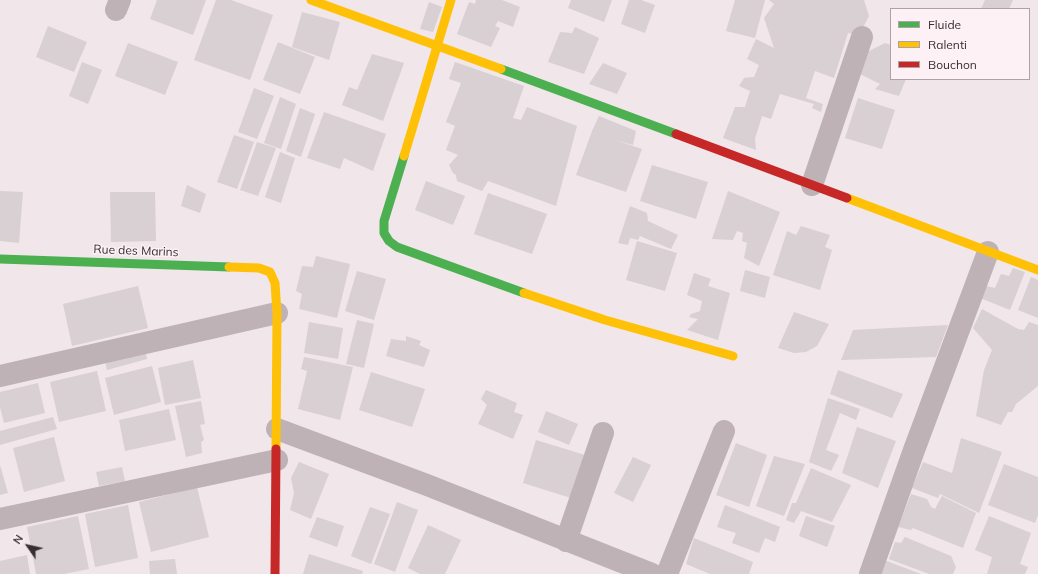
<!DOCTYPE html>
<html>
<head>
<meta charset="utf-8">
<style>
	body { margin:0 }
	#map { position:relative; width:1038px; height:574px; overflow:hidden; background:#f1e6e9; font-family:Mulish,sans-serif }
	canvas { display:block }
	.legend { position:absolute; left:890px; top:8px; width:140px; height:72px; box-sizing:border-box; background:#fdf1f5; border:1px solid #ada3a7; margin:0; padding:5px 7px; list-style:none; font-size:12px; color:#362e31 }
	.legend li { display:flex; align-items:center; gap:8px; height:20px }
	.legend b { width:20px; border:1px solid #ada3a7 }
	.north { position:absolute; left:8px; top:526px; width:40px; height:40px; -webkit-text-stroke:3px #fdf1f5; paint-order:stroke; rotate:304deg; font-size:11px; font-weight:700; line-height:16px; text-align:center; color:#362e31 }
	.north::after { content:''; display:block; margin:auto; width:14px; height:18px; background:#362e31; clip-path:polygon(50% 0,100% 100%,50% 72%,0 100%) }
</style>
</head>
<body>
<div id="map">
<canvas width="1038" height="574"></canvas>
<ul class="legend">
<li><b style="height:5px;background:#4caf50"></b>Fluide</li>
<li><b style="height:5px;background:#ffc107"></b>Ralenti</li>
<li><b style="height:5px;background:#c62828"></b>Bouchon</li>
</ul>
<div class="north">N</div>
</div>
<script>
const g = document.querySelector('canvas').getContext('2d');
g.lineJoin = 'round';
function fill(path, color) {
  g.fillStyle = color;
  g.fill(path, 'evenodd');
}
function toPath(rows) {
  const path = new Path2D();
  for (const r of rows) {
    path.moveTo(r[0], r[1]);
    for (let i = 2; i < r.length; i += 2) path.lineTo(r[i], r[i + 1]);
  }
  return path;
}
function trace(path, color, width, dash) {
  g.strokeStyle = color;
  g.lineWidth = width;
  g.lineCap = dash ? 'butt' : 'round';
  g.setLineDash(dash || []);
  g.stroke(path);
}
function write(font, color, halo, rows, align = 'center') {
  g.font = font + ' Mulish,sans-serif';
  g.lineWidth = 3;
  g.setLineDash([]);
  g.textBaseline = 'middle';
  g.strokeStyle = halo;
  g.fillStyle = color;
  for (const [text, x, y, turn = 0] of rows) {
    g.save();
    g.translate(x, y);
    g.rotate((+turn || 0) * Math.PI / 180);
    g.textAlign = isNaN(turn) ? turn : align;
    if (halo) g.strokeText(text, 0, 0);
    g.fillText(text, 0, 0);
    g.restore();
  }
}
const building = toPath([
	[157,0,206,0,193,35,150,19],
	[216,0,231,0,273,15,250,80,194,60],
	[476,0,502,0,520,7,513,27,498,21,495,26,500,28,491,47,457,34,469,2,475,4],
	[571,0,612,0,604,22,568,8],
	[629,0,641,0,655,5,645,33,621,24],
	[735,0,765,0,755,38,726,31],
	[769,0,864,0,869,16,859,35,848,33,834,78,815,71,806,98,823,104,821,112,812,108,814,104,780,94,771,119,762,116,755,139,756,150,723,138,735,107,745,107,750,91,739,86,744,78,754,77,759,65,747,59,756,39,774,48,764,18,774,4],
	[985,0,1013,0,1009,9,981,9],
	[429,2,442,7,433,32,420,29],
	[302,12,340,22,329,60,292,47],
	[48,26,87,42,74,72,36,57],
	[575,27,599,38,584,74,548,62,560,32,572,33],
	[278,42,315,57,300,94,263,80],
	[128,43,178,62,165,95,115,76],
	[885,43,891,45,891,79,906,79,899,96,875,89,880,84,860,74,867,52],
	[372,54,404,63,383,121,342,105,349,87,357,90],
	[82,62,102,70,88,104,69,96],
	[455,62,524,86,513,118,521,120,527,107,577,126,556,206,488,181,482,191,457,181,456,175,453,173,449,165,458,155,446,150,455,126,446,122,461,83,449,79],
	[603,63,627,73,617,94,589,84],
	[254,88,274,96,257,139,238,132],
	[280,97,296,104,281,149,264,143],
	[858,98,895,110,882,149,845,138],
	[300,108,315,114,301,157,286,151],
	[324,112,386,134,373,171,344,158,340,169,307,158],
	[599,116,636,131,633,145,615,140,642,149,626,192,576,175,592,131],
	[234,135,254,142,237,189,217,182],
	[257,142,276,148,258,196,240,190],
	[280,152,295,158,281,203,265,197],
	[652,165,708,182,696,219,640,201],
	[426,181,465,196,453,225,415,210],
	[187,185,206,194,200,213,181,206],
	[0,191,23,192,19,243,0,241],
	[728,191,780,212,759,266,744,258,747,243,742,241,743,233,737,231,733,240,712,239],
	[110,192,155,192,156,241,111,242],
	[488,193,547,214,532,254,474,234],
	[630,206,647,213,648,221,678,235,671,249,640,236,638,240,630,238,628,245,618,243],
	[801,226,830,235,825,247,832,250,820,290,773,275,787,231,796,235],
	[637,241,677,253,665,291,626,280],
	[316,256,350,264,337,318,299,309,302,294,296,291,302,266,313,267],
	[1013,268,1025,272,1010,310,980,298,986,286,995,288,1001,274,1009,276],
	[745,270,770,277,765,298,740,291],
	[357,271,386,279,374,320,345,311],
	[694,273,711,279,708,286,730,293,718,340,687,330,698,319,689,317,691,314,700,311,702,301,687,295],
	[1031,277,1038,280,1038,318,1018,310],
	[138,286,148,328,72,346,63,304],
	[982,309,1018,329,1024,330,1029,322,1038,325,1038,386,1016,404,1012,412,1008,412,1001,425,976,416,984,370,992,350,973,328],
	[794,312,829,324,817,346,806,352,794,353,778,348],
	[357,320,374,324,364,368,346,364],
	[309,322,343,328,338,359,304,353],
	[948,325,936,357,841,360,853,330],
	[406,336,421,341,419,345,430,350,424,367,386,356,391,339,406,341],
	[144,345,147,359,107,370,104,356],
	[304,357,353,367,340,420,298,409,307,371,301,369],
	[193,360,201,398,165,405,158,368],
	[152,366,161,402,114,415,105,378],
	[838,370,903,394,892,418,830,394],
	[97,371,106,411,59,422,50,382],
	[371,372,425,389,412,427,359,410],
	[38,383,45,413,4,423,0,407,0,392],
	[486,390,517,403,514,412,523,415,513,439,478,424,487,405,481,399],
	[828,398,860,409,856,420,840,413,826,450,839,455,831,471,809,462],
	[201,401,205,424,200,425,204,440,201,442,202,453,186,457,175,406],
	[169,409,176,440,125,451,119,420],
	[546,411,578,424,569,445,538,432],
	[53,417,57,429,0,445,0,431],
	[857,427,896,441,878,488,842,473],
	[54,437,65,481,24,492,13,448],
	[961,438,1002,452,979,513,940,494,938,498,912,488,923,462,952,473],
	[536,440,585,455,571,498,523,483],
	[736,443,767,455,749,507,716,495],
	[774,456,805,464,784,516,756,506],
	[633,457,651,465,633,502,614,493],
	[299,462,329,474,311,519,290,510,294,493,291,478],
	[1004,464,1038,477,1038,515,1035,523,988,505],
	[0,465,8,493,0,495],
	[122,467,125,481,99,486,96,472],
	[811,468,851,485,832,522,801,511,794,523,786,520,792,503,796,503],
	[197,487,209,537,151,552,139,502],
	[911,494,927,499,931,507,935,509,942,496,976,513,963,548,913,528,911,530,898,527],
	[397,502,418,510,395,572,374,564],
	[128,505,138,558,95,567,85,514],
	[725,505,780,527,775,542,765,538,759,553,732,543,736,533,717,527],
	[370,507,390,514,371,564,351,556],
	[78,516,89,569,64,574,36,574,27,527],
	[806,516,835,526,827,547,799,536],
	[989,516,1031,533,1020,564,1028,567,1025,574,987,574,992,557,975,550],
	[317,517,344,526,337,547,309,537],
	[428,525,461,540,445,574,420,574,408,568],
	[905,537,951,556,956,567,953,574,929,574,889,559,895,542,901,543],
	[694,538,753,562,749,574,710,574,686,564],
	[309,554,363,571,362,574,303,574],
	[27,555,30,574,0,574,0,561],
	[175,559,177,574,150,574,149,561],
	[884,560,921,574,878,574]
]);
const street = toPath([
	[116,10,120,0],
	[812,185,862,37],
	[0,376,277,313],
	[277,429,427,485,652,574],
	[0,519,277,460],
	[566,541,603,433],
	[667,574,724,431],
	[870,574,914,450,988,252]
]);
const fast = toPath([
	[501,69,676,134],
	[404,156,384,221,384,233,389,241,397,247,524,293],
	[0,259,229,267]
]);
const slow = toPath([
	[311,0,501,69],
	[404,156,451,0],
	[847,198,1038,270],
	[229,267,259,268,270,272,275,283,277,313,276,449],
	[524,293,605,320,733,356]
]);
const jam = toPath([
	[676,134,847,198],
	[275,574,276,449]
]);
const streetNames = [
	["Rue des Marins",136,251,2]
];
fill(building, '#d8d0d3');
trace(street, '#bfb2b7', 22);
trace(fast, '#4caf50', 9);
trace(slow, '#ffc107', 9);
trace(jam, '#c62828', 9);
write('12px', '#362e31', '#fdf1f5', streetNames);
</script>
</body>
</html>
